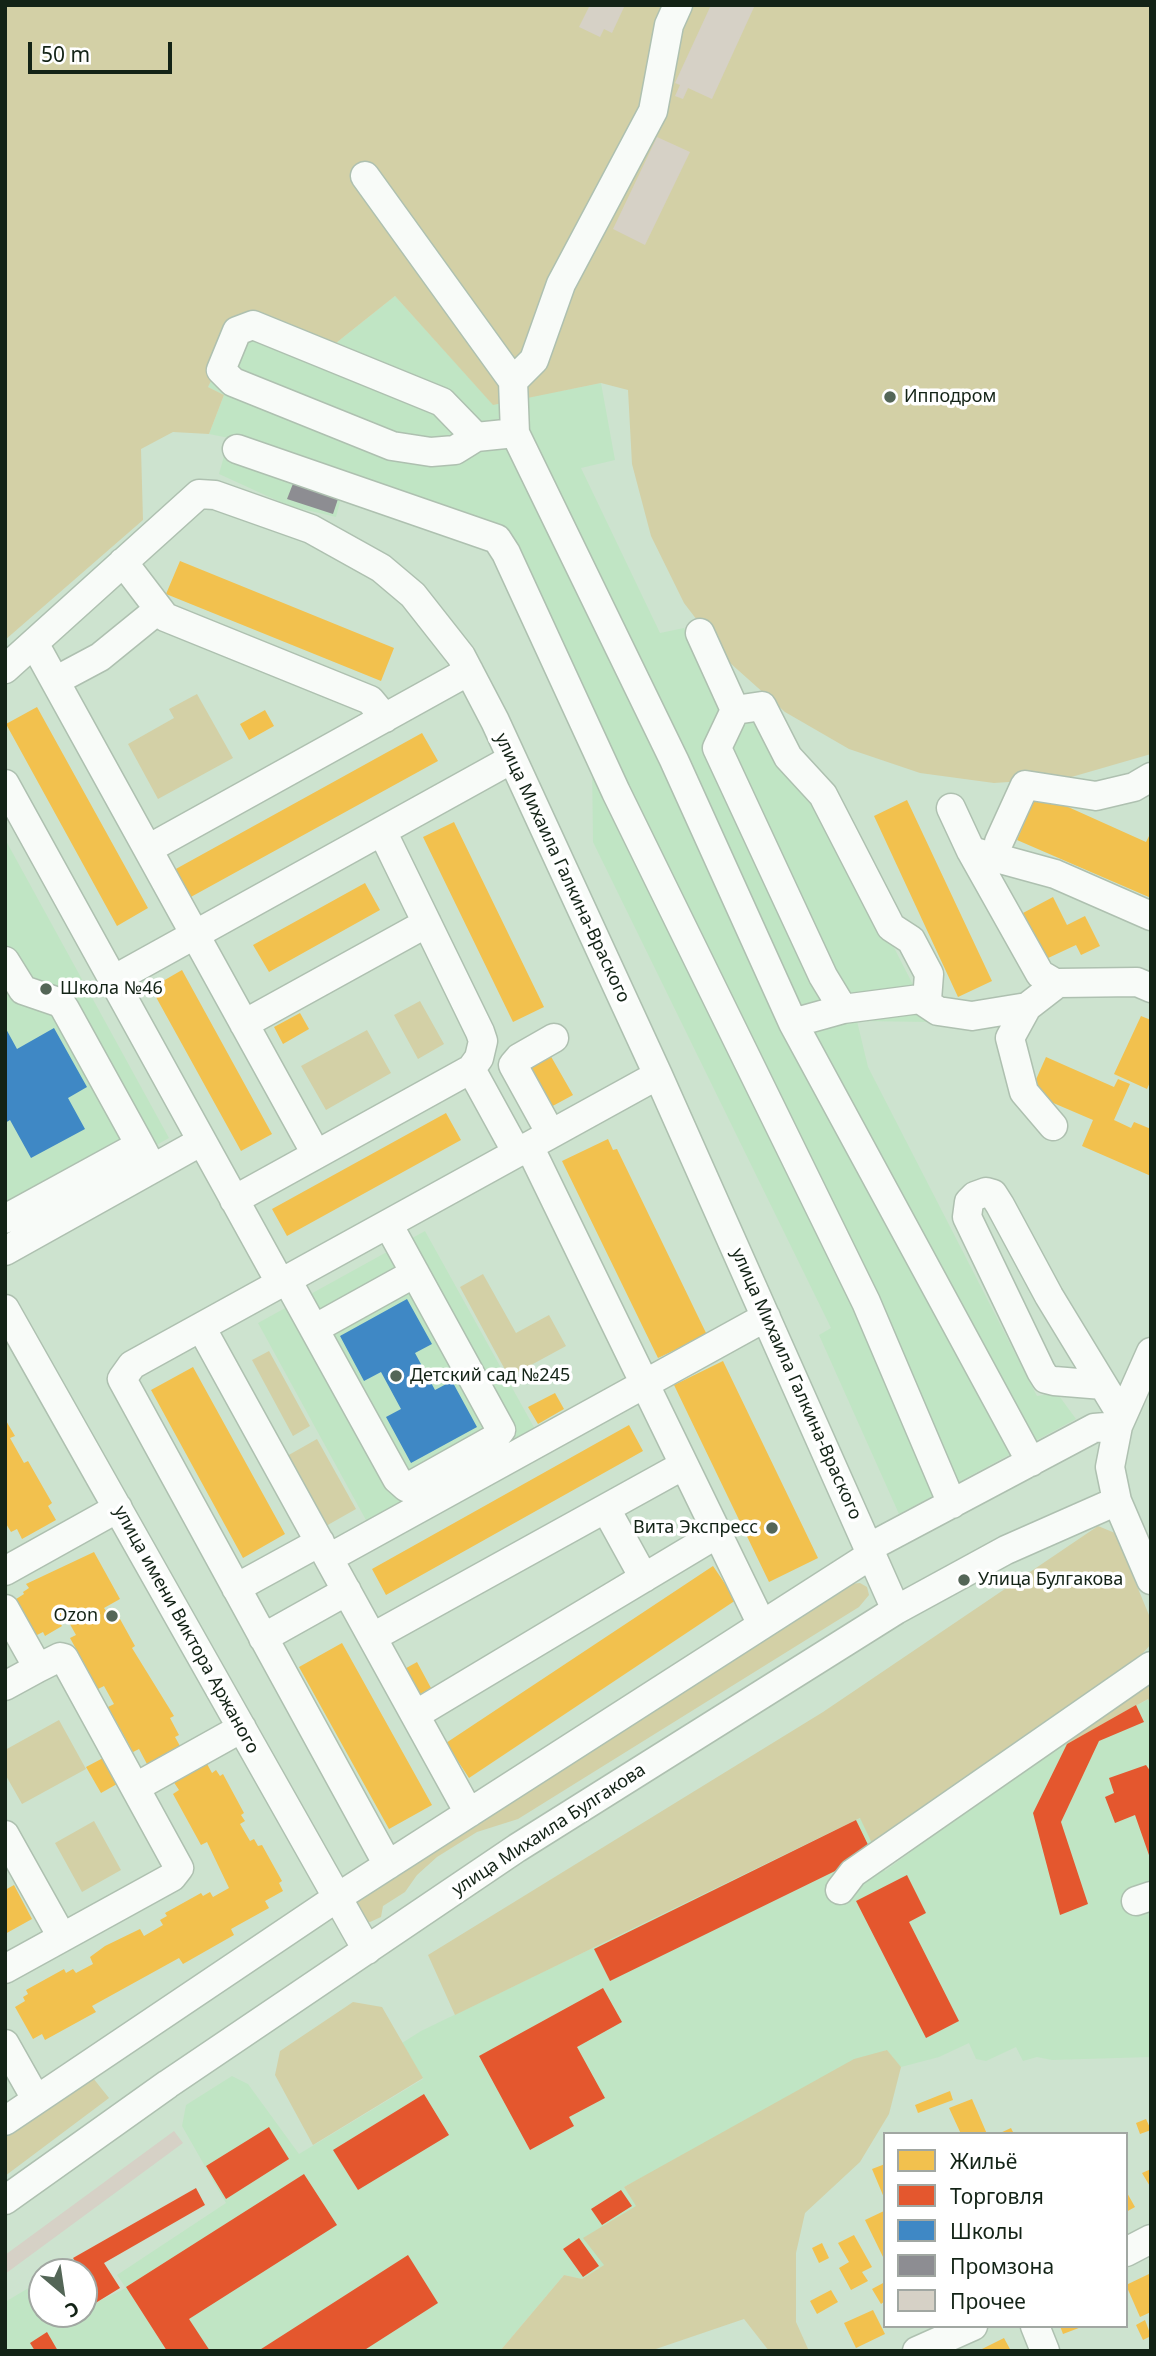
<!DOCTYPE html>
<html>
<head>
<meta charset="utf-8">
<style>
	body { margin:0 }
	#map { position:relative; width:1156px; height:2356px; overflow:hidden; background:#cde3cf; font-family:"Noto Sans",sans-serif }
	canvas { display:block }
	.frame { position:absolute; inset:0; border:7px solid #132316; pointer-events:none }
	.legend { position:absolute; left:883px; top:2132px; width:245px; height:196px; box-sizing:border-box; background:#fff; border:2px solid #a1a7a2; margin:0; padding:9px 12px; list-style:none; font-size:21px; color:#132316 }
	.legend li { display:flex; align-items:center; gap:14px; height:35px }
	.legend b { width:35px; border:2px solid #a1a7a2 }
	.north { position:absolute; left:28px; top:2258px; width:70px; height:70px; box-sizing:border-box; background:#fff; border:2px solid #a1a7a2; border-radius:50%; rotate:151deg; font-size:19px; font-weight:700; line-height:28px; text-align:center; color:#132316 }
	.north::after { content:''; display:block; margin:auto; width:24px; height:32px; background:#546657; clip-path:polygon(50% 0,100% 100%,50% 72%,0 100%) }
	.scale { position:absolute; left:28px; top:42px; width:144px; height:32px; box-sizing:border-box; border:4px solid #132316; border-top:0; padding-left:9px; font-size:21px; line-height:24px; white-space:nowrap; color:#132316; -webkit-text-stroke:5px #fff; paint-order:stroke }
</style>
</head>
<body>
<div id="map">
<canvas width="1156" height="2356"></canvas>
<div class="frame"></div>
<ul class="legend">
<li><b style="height:19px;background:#f2c14e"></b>Жильё</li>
<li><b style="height:19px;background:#e4572e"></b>Торговля</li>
<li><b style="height:19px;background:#3f88c5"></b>Школы</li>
<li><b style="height:19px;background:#8d8d92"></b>Промзона</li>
<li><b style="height:19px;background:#d6d1c6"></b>Прочее</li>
</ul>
<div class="north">С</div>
<div class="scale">50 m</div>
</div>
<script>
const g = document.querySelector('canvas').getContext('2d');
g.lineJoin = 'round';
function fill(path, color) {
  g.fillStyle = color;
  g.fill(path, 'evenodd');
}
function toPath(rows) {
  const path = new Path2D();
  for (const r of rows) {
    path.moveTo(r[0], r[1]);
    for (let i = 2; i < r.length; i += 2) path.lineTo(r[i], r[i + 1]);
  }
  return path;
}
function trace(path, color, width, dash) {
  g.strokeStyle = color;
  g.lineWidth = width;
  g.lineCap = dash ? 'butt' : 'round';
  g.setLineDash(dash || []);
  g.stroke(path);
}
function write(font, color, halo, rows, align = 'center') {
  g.font = font + ' "Noto Sans",sans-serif';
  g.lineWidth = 7;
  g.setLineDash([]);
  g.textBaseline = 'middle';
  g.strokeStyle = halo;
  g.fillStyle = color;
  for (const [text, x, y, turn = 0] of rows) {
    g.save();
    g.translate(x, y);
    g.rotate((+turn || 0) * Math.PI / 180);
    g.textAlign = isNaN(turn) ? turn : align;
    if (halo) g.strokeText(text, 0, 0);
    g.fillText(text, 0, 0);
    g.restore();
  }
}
const built = toPath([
	[395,296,493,404,601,383,615,460,581,468,660,633,684,628,728,709,764,693,932,1022,857,1021,868,1067,1037,1396,1057,1393,1076,1419,899,1514,819,1335,831,1328,593,842,592,760,493,546,341,498,336,517,289,506,219,474,229,438,209,434,224,395,208,387,245,312,336,343],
	[5,839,169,1138,5,1230],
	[425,1231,535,1429,367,1522,258,1323],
	[1149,1699,1151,2057,1052,2060,1037,2057,1023,2061,1016,2047,986,2061,976,2059,969,2043,939,2057,901,2067,886,2050,624,2187,637,2205,604,2265,582,2279,564,2275,500,2351,5,2351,5,2302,42,2280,42,2314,84,2314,84,2298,89,2306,126,2288,117,2275,226,2203,182,2126,186,2105,232,2076,248,2084,299,2154,423,2079,402,2043,421,2031,861,1818,885,1871,1040,1755]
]);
const green = toPath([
	[5,5,1151,5,1151,754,1068,778,994,783,920,773,849,749,785,712,729,662,684,603,651,536,632,464,628,390,601,383,493,405,395,296,336,343,245,313,208,387,224,395,209,434,173,432,141,449,143,520,5,640],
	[197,694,233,758,158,799,128,744,174,718,169,709],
	[420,1001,444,1044,418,1059,394,1015],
	[367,1030,391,1073,326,1110,301,1066],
	[483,1274,516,1333,549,1315,566,1346,509,1377,460,1287],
	[269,1351,310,1426,293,1436,252,1360],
	[317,1439,356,1509,326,1526,287,1456],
	[1098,1526,1115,1533,1151,1620,1151,1644,1135,1662,877,1854,860,1818,455,2015,428,1955,823,1712],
	[860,1583,867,1587,869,1595,859,1607,518,1819,477,1832,437,1857,417,1875,405,1892,383,1906,381,1917,370,1922,359,1920,352,1900,851,1584],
	[1151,1676,1151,1704,1148,1699,1067,1744,1075,1729],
	[59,1720,86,1769,22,1804,5,1774,5,1750],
	[94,1821,121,1870,82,1892,55,1843],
	[353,2002,382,2007,423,2078,313,2145,275,2075,280,2051],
	[887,2050,901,2067,889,2114,860,2162,805,2213,796,2253,796,2322,809,2351,769,2351,744,2319,650,2351,500,2351,564,2275,582,2279,604,2265,583,2238,636,2206,624,2187,854,2059],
	[89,2073,109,2098,5,2176,5,2138]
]);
const homes = toPath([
	[180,561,394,648,381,681,166,594],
	[37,707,148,908,117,926,6,724],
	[265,710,274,726,249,740,240,724],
	[422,733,438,761,189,898,174,870],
	[1037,793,1146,842,1151,832,1151,898,1017,840],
	[907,800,992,981,958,997,874,816],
	[454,822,544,1007,513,1022,423,837],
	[365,883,380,910,269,972,253,945],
	[1053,897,1067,925,1085,916,1100,946,1081,955,1076,945,1046,959,1023,913],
	[182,970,272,1134,241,1151,151,988],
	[300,1013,309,1029,283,1044,274,1027],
	[1141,1016,1151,1020,1151,1080,1147,1089,1114,1074],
	[549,1053,573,1095,549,1108,526,1066],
	[1046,1057,1114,1087,1118,1079,1130,1084,1114,1120,1131,1128,1134,1122,1151,1129,1151,1176,1082,1146,1093,1120,1030,1093],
	[446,1113,461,1140,287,1236,272,1209],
	[608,1139,613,1150,617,1149,707,1335,658,1358,562,1161],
	[723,1361,818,1558,769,1582,674,1385],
	[193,1367,285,1534,243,1558,151,1390],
	[555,1393,564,1409,538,1424,528,1407],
	[5,1419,15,1436,10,1438,24,1463,28,1461,52,1503,48,1506,56,1520,22,1539,17,1529,11,1532,5,1522],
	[629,1425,643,1451,386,1595,372,1569],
	[94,1552,120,1599,104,1608,108,1614,112,1612,116,1620,120,1619,135,1646,132,1648,174,1716,170,1718,179,1735,175,1737,180,1746,147,1764,139,1749,133,1752,108,1707,114,1704,104,1686,98,1689,70,1638,76,1635,67,1619,60,1623,62,1626,45,1636,43,1632,33,1637,13,1601,24,1594,23,1592,29,1588,26,1584],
	[713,1566,736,1600,469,1778,446,1743],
	[342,1643,432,1805,389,1829,299,1667],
	[417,1662,431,1688,415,1697,401,1671],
	[103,1758,117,1784,101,1793,86,1767],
	[206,1762,212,1773,216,1770,220,1776,223,1774,244,1813,241,1815,245,1821,240,1824,250,1841,254,1839,258,1846,262,1845,282,1881,279,1883,283,1891,265,1901,269,1908,231,1929,234,1935,183,1964,179,1958,92,2006,96,2012,45,2040,42,2034,33,2039,15,2007,25,2001,23,1997,28,1994,26,1990,64,1969,66,1973,73,1969,76,1973,93,1964,90,1957,105,1946,140,1929,144,1936,163,1925,160,1920,167,1916,165,1913,201,1893,203,1896,210,1892,213,1897,229,1888,207,1842,201,1845,173,1794,179,1790,173,1781],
	[14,1885,32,1919,5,1934,5,1890],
	[950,2091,953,2100,918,2113,915,2105],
	[972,2099,987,2134,961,2134,949,2108],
	[1146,2119,1151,2130,1140,2134,1136,2123],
	[1011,2128,1014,2134,998,2134],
	[885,2164,885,2200,872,2169],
	[1151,2169,1151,2188,1142,2173],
	[1126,2191,1135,2207,1126,2212],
	[884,2211,885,2214,885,2261,865,2220],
	[854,2235,872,2267,862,2272,868,2281,851,2290,839,2268,849,2262,838,2243],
	[822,2243,829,2258,819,2263,812,2248],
	[1149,2274,1151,2312,1140,2317,1126,2285],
	[885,2282,885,2301,881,2304,872,2289],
	[831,2290,838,2302,817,2314,810,2301],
	[873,2310,885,2334,856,2348,844,2323],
	[1145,2320,1151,2336,1143,2340,1136,2325],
	[1060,2326,1084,2326,1063,2334],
	[1004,2338,1011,2351,978,2351]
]);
const shops = toPath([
	[1136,1705,1144,1722,1099,1741,1061,1822,1088,1904,1060,1915,1033,1813,1067,1744],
	[1146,1765,1151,1772,1150,1858,1135,1815,1115,1823,1105,1797,1114,1793,1109,1778],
	[856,1820,872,1853,610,1981,594,1949],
	[907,1875,926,1913,909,1922,959,2021,926,2038,856,1901],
	[603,1988,622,2022,577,2047,605,2098,569,2117,574,2126,530,2150,479,2056],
	[424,2094,449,2135,358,2190,333,2150],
	[269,2127,289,2159,226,2199,206,2166],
	[304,2174,337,2225,189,2319,210,2351,167,2351,126,2287],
	[196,2188,205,2205,104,2263,120,2288,89,2307,84,2298,84,2272,68,2272,65,2267,75,2261,73,2258],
	[621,2190,632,2206,602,2225,591,2209],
	[579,2238,599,2266,583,2277,563,2249],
	[408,2255,438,2303,363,2351,258,2351],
	[47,2332,58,2351,35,2351,30,2343]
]);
const schools = toPath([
	[5,1027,17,1049,54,1028,87,1087,68,1098,85,1129,31,1158,10,1120,5,1123],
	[407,1299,432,1344,415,1353,435,1390,452,1381,477,1427,411,1463,386,1417,401,1409,381,1372,364,1381,340,1336]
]);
const industry = toPath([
	[294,481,339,496,333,514,287,499]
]);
const building = toPath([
	[590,5,625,5,612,33,604,29,600,37,579,27],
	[711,5,755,5,712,99,688,88,683,99,675,96,680,85,675,83],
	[657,137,690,152,645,245,613,229],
	[174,2131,183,2143,5,2274,5,2255]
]);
const minor = toPath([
	[365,176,513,381,515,433],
	[513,381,534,360,561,284,653,111,669,25,678,5],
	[476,437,442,402,253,325,237,331,221,370,233,382,392,446,431,452,455,450,476,437,515,433,674,760,793,1023],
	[237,449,497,539,506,553,616,792,866,1302,952,1504],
	[123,562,165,617,370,700,385,718],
	[700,633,735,710,762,706,788,757,823,795,891,927,911,940,929,974,927,1000],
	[34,643,316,1154],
	[5,669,199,494,215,495,311,529,381,568,413,595,461,656,495,721,658,1075,896,1610],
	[55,681,100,657,159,609],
	[735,710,717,748,823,976,843,1009],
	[5,784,281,1284],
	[951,808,971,851,1040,974,1057,984],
	[999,842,1025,785,1096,796,1134,787,1151,777],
	[148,849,469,671],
	[971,851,1055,874,1151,916],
	[5,961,23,990,61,1003,65,1009,140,1145],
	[113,980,512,759],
	[1027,1007,972,1016,938,1011,920,999,843,1009,793,1023,1031,1462],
	[244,1024,427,923],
	[471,1069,517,1153],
	[1053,1126,1024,1092,1010,1038,1027,1007,1058,983,1137,982,1151,988],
	[551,1134,513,1065,519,1058,554,1038],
	[529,1146,762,1625],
	[234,1200,471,1069,479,1058,483,1041,480,1032,382,831],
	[5,1219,140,1145,148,1160],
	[5,1251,202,1141],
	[287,1280,397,1479,406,1487,412,1485,494,1439,501,1430,388,1224],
	[5,1309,367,1950],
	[201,1327,469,1813],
	[314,1329,415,1273],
	[1151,1352,1118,1426,1110,1467,1117,1501,1151,1580],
	[1103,1385,1054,1381,1046,1379,1041,1371,967,1217,969,1202,975,1196,986,1192,993,1194,1000,1205,1049,1296,1122,1416],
	[606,1509,644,1578],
	[868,1548,1094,1428,1118,1426],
	[329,1558,766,1317],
	[5,1571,118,1508],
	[236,1588,320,1542],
	[5,1609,38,1668,5,1686],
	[373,1637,684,1465],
	[263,1638,347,1591],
	[415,1715,717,1534],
	[136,1787,242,1728],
	[5,1835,62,1937],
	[388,1865,122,1379,132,1365,658,1075],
	[840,1890,853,1873,1151,1666],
	[1136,1901,1151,1896],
	[5,1969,172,1877,179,1868,64,1658,60,1657,38,1668],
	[5,2044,36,2099],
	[5,2121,338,1897,871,1555],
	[5,2200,168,2084,517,1848,896,1610,1006,1550,1117,1501],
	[1126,2252,1151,2239],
	[1035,2326,1045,2351],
	[917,2351,973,2326]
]);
const markers = [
	[890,397,7,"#546657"],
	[46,989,7,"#546657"],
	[396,1376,7,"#546657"],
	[772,1528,7,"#546657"],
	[964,1580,7,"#546657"],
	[112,1616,7,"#546657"]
];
const poiNames = [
	["Ипподром",904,397],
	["Школа №46",60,989],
	["Детский сад №245",410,1376],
	["Вита Экспресс",758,1528,"right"],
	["Улица Булгакова",978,1580],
	["Ozon",98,1616,"right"]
];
const streetNames = [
	["улица Михаила Галкина-Враского",562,868,65],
	["улица Михаила Галкина-Враского",796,1384,66],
	["улица имени Виктора Аржаного",186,1630,61],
	["улица Михаила Булгакова",549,1830,-33]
];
fill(built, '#c0e5c4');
fill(green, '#d3d0a6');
fill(homes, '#f2c14e');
fill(shops, '#e4572e');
fill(schools, '#3f88c5');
fill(industry, '#8d8d92');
fill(building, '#d6d1c6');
trace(minor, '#aec0b0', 31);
trace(minor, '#f8fbf8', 28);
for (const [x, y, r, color] of markers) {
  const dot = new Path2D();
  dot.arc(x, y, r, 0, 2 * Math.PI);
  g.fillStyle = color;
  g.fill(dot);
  trace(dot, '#fff', 2.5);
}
write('18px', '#132316', '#fff', poiNames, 'left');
write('18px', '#132316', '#fff', streetNames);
</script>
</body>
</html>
